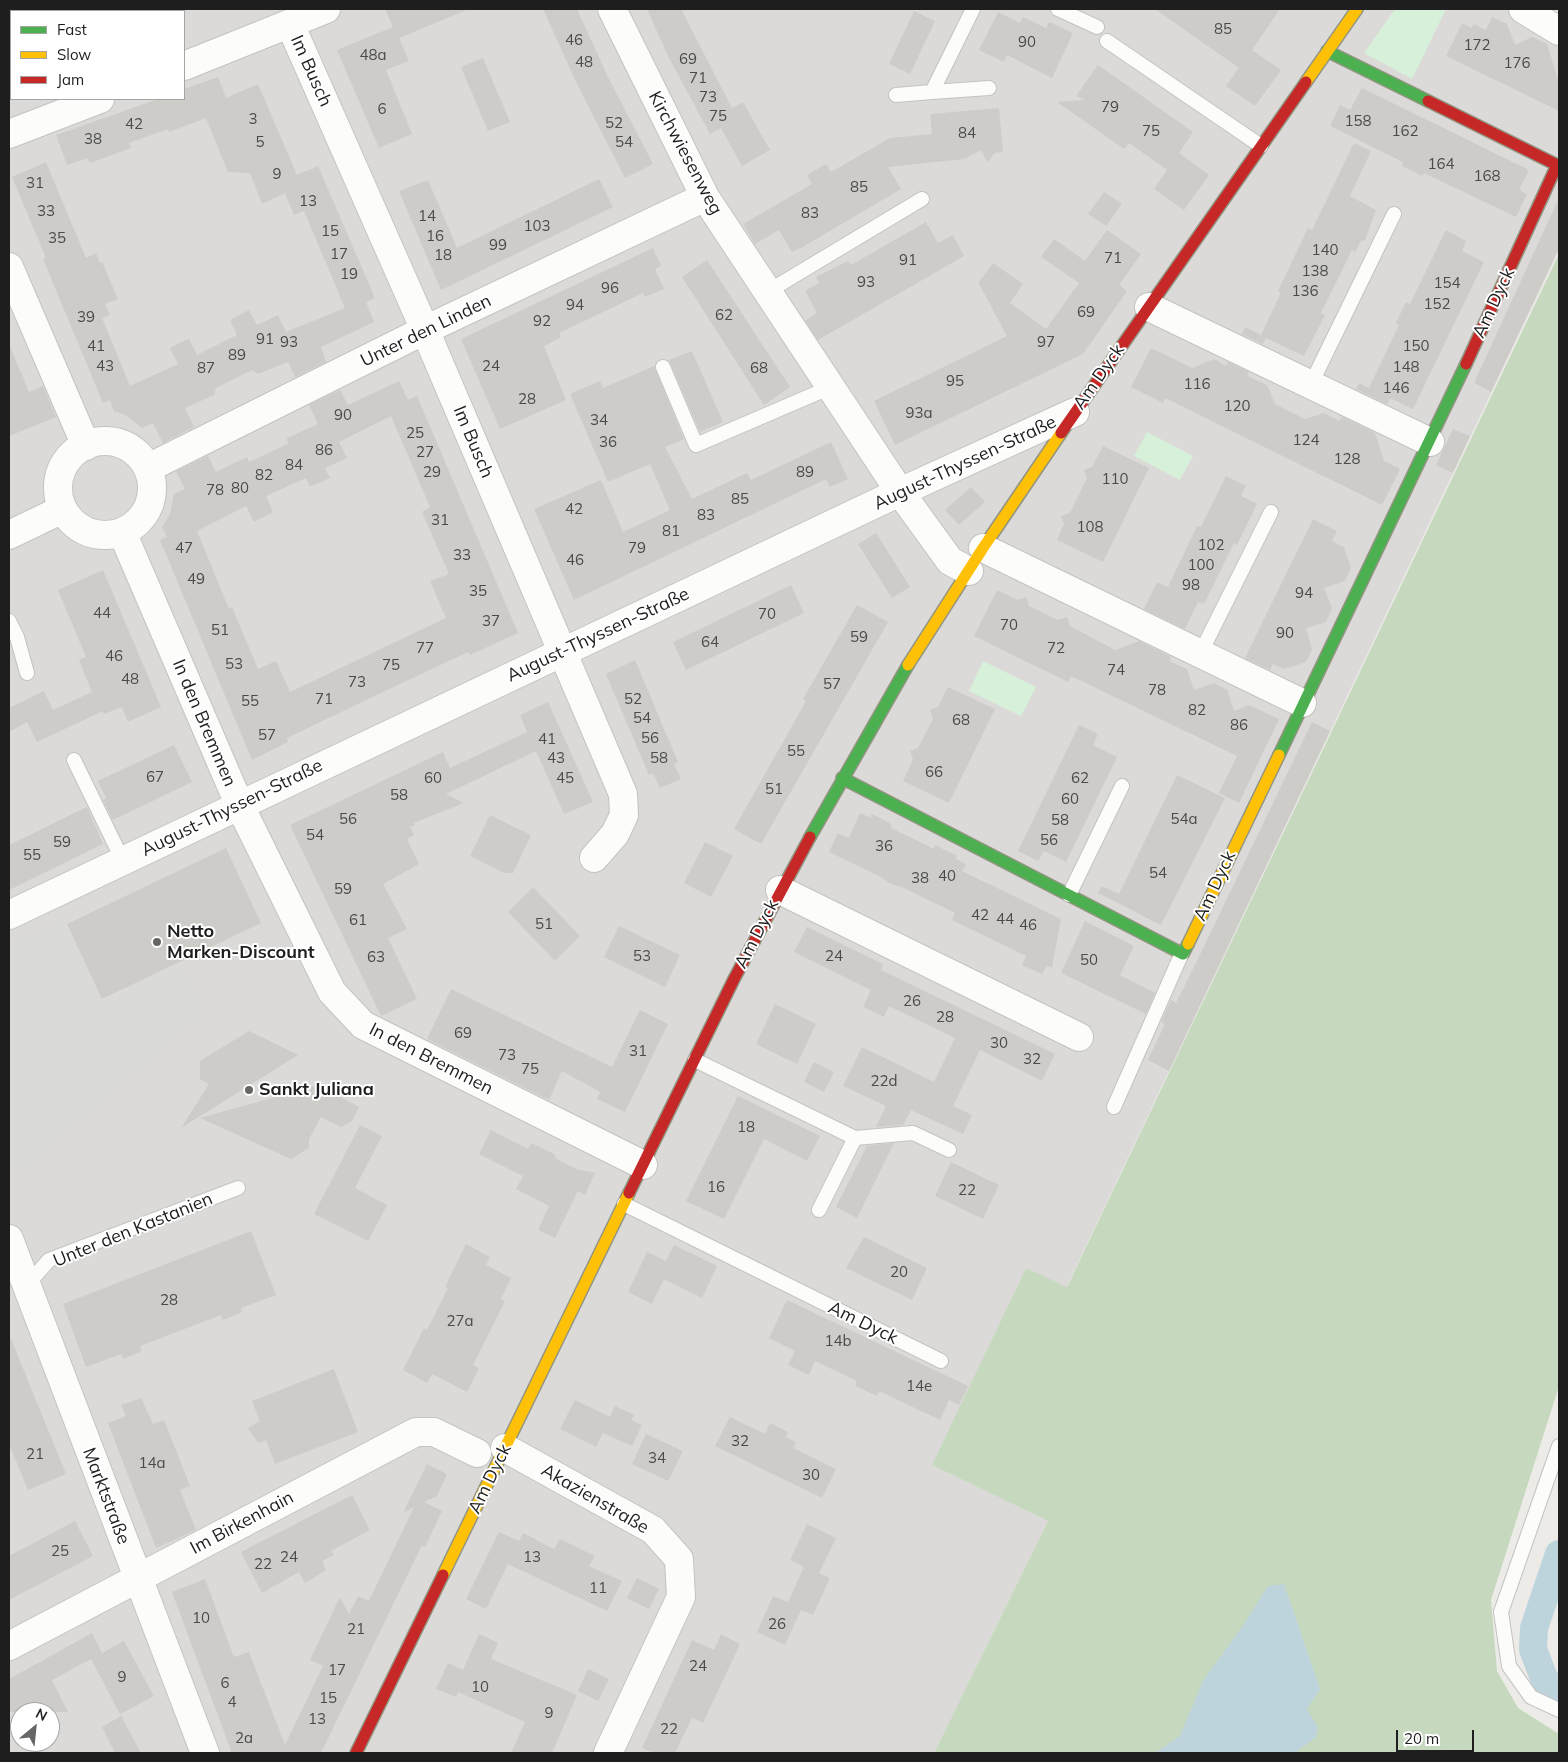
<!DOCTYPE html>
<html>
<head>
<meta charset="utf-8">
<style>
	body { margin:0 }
	#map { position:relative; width:1568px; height:1762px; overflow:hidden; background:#ecebe7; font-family:Mulish,sans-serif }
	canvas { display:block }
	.frame { position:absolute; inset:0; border:10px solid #1e1e1e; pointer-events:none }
	.legend { position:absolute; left:10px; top:10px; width:175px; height:90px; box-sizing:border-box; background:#fff; border:1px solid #a5a5a5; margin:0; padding:6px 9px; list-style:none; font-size:15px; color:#1e1e1e }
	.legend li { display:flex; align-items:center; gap:10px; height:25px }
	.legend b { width:25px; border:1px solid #a5a5a5 }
	.north { position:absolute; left:10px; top:1702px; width:50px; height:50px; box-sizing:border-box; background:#fff; border:1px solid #a5a5a5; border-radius:50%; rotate:28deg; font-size:14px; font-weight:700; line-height:20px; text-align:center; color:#1e1e1e }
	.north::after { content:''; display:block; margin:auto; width:18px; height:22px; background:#666664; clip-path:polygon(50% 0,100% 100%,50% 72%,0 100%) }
	.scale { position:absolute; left:1396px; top:1730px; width:78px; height:22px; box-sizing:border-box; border:2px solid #1e1e1e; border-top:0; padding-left:6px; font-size:15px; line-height:18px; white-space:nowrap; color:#1e1e1e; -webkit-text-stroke:4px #fff; paint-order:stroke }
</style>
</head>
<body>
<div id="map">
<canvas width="1568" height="1762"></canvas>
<div class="frame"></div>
<ul class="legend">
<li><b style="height:6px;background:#4caf50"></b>Fast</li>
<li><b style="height:6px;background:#ffc107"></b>Slow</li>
<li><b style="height:6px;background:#c62828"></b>Jam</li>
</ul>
<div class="north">N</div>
<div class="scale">20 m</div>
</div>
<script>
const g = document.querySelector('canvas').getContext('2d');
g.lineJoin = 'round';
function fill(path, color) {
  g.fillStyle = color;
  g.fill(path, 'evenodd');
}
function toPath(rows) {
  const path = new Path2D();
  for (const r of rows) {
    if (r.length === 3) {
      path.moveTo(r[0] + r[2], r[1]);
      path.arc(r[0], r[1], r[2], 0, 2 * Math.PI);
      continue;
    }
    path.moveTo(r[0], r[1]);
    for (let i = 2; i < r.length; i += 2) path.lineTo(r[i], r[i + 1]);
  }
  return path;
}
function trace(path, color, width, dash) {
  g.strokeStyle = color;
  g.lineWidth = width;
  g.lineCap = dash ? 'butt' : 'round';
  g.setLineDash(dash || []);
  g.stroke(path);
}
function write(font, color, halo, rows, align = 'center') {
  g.font = font + ' Mulish,sans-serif';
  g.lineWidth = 4;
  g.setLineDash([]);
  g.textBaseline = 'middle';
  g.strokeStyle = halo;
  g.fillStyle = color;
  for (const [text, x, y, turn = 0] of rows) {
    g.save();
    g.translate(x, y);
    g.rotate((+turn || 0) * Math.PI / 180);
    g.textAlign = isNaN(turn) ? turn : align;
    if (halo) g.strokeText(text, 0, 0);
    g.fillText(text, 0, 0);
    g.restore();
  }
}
const residential = toPath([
	[9,9,1532,9,1559,25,1559,250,1066,1288,1026,1268,933,1465,1048,1521,934,1753,9,1753],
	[11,11,184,11,184,99,11,99],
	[20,1712,50,1712,50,1742,20,1742]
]);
const religious = toPath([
	[62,922,102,1005,180,966,203,1012,16,1172,9,1154,9,946]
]);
const forest = toPath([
	[1559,254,1559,1386,1491,1600,1497,1671,1518,1708,1559,1734,1559,1753,934,1753,1048,1521,932,1465,1026,1268,1067,1287]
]);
const park = toPath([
	[1395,9,1446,9,1412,79,1364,53],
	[1147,432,1193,456,1180,480,1134,456],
	[983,661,1036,687,1021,716,969,691]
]);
const water = toPath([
	[1284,1584,1320,1689,1307,1709,1318,1728,1316,1737,1295,1753,1155,1753,1180,1736,1203,1681,1242,1627,1268,1586]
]);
const canal = toPath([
	[1559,1554,1534,1628,1533,1649,1545,1681,1559,1691]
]);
const building = toPath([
	[385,9,469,9,399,38,409,61,386,70,412,134,379,148,337,50,393,27],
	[543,9,577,9,607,75,653,164,625,178,577,84],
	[647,9,681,9,732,108,743,102,770,150,742,166,721,128,710,134,668,56],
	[1155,9,1280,9,1252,50,1281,70,1255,106,1226,86,1239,68],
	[914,11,935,21,910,74,889,64],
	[998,12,1020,23,1023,17,1046,28,1049,22,1073,33,1052,78,1007,55,1004,62,979,50],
	[1492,17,1507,24,1515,45,1532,37,1547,44,1559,83,1559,111,1446,56,1462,23,1472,28,1474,24,1486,30],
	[483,58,510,122,488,131,461,67],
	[1098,65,1193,132,1179,153,1209,175,1184,210,1154,189,1167,170,1129,143,1124,149,1057,102,1085,100,1076,96],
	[218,77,226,98,258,84,297,175,318,166,375,298,366,302,374,322,321,347,326,362,295,377,288,362,258,374,252,370,216,388,214,395,185,408,194,427,163,443,153,423,142,428,126,415,114,411,110,400,103,403,43,259,46,258,12,177,46,162,86,258,96,253,100,263,102,262,118,299,105,304,110,315,102,318,130,386,178,364,170,348,181,342,189,339,197,355,237,335,230,320,249,310,257,325,278,315,286,332,345,308,304,211,294,215,285,193,262,204,250,173,228,172,206,118,169,132,168,129,129,143,131,148,90,163,88,158,67,165,56,135,158,99,184,99,184,89],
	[1362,88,1529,170,1519,190,1527,194,1516,217,1424,173,1422,176,1402,166,1403,162,1330,126,1340,105,1350,110],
	[999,108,1003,152,995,153,987,162,981,150,964,159,888,167,901,189,801,248,792,252,779,230,755,244,743,224,812,184,807,175,826,164,831,172,890,138,932,134,930,114],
	[1354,143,1371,151,1350,196,1376,210,1365,240,1361,241,1355,252,1352,250,1321,313,1325,315,1304,356,1266,338,1263,344,1242,334,1245,327,1261,335,1281,293,1278,291,1308,228,1312,230],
	[599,179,613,207,441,290,399,191,428,180,457,248],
	[1104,192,1122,204,1106,226,1088,214],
	[1559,198,1559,248,1491,392,1474,383],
	[926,222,938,243,953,235,964,256,818,340,805,321,817,313,805,291,819,283,816,277,848,261,851,265],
	[1107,230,1141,254,1119,285,1127,291,1083,354,895,445,874,401,1007,336,977,280,979,282,993,263,1023,284,1010,303,1046,329,1079,283,1041,257,1054,239,1085,261],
	[1446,230,1466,241,1462,251,1484,262,1413,409,1390,398,1387,404,1356,389,1359,383,1369,388,1399,325,1396,323,1406,302,1410,304],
	[653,248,661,266,655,269,664,289,645,297,643,293,559,333,561,337,544,346,566,400,500,429,461,339],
	[707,260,790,387,764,405,682,277],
	[9,344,29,392,43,386,56,417,9,436],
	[1151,348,1192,368,1214,359,1226,366,1228,362,1249,372,1247,376,1267,385,1275,404,1305,419,1324,413,1339,421,1342,417,1375,433,1384,461,1400,469,1382,505,1165,398,1163,403,1131,387],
	[692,351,723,422,700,432,669,360],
	[654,366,684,439,665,447,692,499,747,473,751,480,831,442,848,479,830,487,826,479,574,600,534,509,601,480,623,532,670,510,650,464,608,482,570,394,600,381,603,388],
	[399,381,408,400,417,396,518,633,470,655,468,652,383,692,287,738,288,742,252,760,160,540,167,537,162,527,170,514,174,494,185,489,176,471,208,456,216,472,247,457,249,462,288,444,287,438,318,424,309,405,340,390,348,405],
	[391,416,430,507,422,512,449,574,430,581,446,618,290,692,276,661,258,669,232,607,229,609,197,531,246,506,254,522,273,512,266,496,306,478,310,487,330,478,325,468,347,458,339,442],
	[1453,429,1470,436,1453,473,1436,465],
	[1103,446,1149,468,1103,562,1057,540,1064,524,1061,516,1070,513,1087,478,1084,470,1092,467],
	[1226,476,1246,486,1241,496,1257,504,1237,545,1234,543,1204,604,1198,602,1185,629,1144,609,1157,582,1168,587,1197,526,1201,527],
	[971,487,985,502,959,525,945,510],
	[1313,519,1337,531,1332,541,1344,547,1351,568,1345,581,1324,588,1332,608,1326,622,1306,628,1312,649,1306,662,1284,669,1273,664,1270,670,1245,658],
	[876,533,910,587,892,598,858,544],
	[103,570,161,707,128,722,122,707,104,714,103,711,37,742,27,722,9,732,9,708,44,691,53,710,92,692,79,660,86,657,58,590],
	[791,585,804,613,686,670,673,642],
	[997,590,1018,600,1026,597,1029,606,1058,620,1067,617,1070,626,1115,650,1139,641,1171,657,1169,661,1187,669,1194,690,1214,683,1227,690,1234,711,1249,705,1279,719,1239,803,1219,793,1237,756,1071,676,1068,682,974,636],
	[857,605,888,622,761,844,734,829,806,701,803,699],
	[635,660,678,762,674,764,681,779,660,788,653,773,649,775,606,674],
	[948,687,995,709,949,803,903,781,913,760,910,751,918,748,933,719,930,710,938,707],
	[548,702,593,802,564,814,536,751,446,794,464,803,414,823,415,825,410,827,414,835,407,839,419,864,383,884,407,929,388,938,417,999,381,1016,290,825,443,752,450,768,527,732,520,715],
	[1312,722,1330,731,1169,1071,1148,1060,1165,1024,1161,1022,1171,1000,1176,1003,1197,961],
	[1079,725,1098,734,1093,745,1117,757,1066,862,1044,851,1038,861,1018,851],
	[174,745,192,782,113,820,103,800,106,798,98,781],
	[1177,775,1225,798,1161,925,1098,893,1102,886,1119,894],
	[87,807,103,844,9,890,9,845],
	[860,813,871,818,872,814,891,824,891,828,934,849,935,845,957,856,956,859,966,864,962,871,1061,919,1052,968,1047,966,1042,974,1022,965,1026,956,952,920,955,913,902,887,891,884,881,877,829,852,838,833,849,838],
	[490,815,531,835,513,873,504,873,470,856],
	[705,842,733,856,711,897,684,883],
	[226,848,261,923,102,999,67,924],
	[533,887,580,936,555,961,508,912],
	[1085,921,1134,946,1120,975,1155,993,1146,1014,1061,973],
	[619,926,680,955,665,987,604,957],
	[807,927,883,964,881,970,1055,1054,1042,1081,980,1050,953,1106,972,1115,963,1134,911,1110,903,1125,876,1127,886,1106,843,1086,862,1047,934,1082,955,1038,889,1006,884,1017,863,1007,871,990,794,952],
	[451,989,612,1067,640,1010,668,1024,625,1112,597,1099,600,1092,562,1071,549,1100,427,1039],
	[775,1004,816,1024,797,1064,756,1044],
	[249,1031,298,1055,181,1128,209,1084,200,1079,200,1061],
	[814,1062,834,1072,824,1092,804,1082],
	[318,1085,359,1107,352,1121,341,1127,321,1117,309,1139,309,1148,291,1159,200,1118],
	[738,1096,820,1136,807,1161,764,1139,724,1219,686,1201],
	[360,1125,382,1136,355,1188,387,1205,368,1241,314,1214],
	[491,1130,528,1149,531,1143,556,1155,555,1158,576,1169,595,1173,585,1195,578,1191,555,1238,538,1230,549,1206,516,1189,523,1176,479,1154],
	[894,1143,857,1218,836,1207,867,1146],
	[951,1162,999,1185,983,1219,935,1196],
	[251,1231,276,1295,241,1308,242,1312,223,1320,221,1315,140,1346,142,1351,123,1359,121,1354,86,1367,63,1304],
	[864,1237,927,1268,912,1300,846,1268],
	[466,1244,490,1257,486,1265,511,1278,501,1299,505,1301,473,1365,479,1368,467,1392,432,1374,427,1383,403,1370,424,1328,427,1330,448,1288,445,1287],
	[674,1245,717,1266,702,1298,664,1279,652,1304,628,1292,647,1252,666,1261],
	[787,1300,968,1386,959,1405,949,1400,940,1420,879,1391,877,1396,855,1386,857,1381,815,1361,809,1375,788,1365,795,1351,769,1338],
	[9,1334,66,1474,28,1490,9,1444],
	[334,1369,358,1432,275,1464,266,1440,258,1443,248,1428,260,1421,252,1401],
	[141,1398,153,1424,164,1420,190,1486,180,1490,196,1530,156,1548,108,1423,126,1416,121,1405],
	[575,1400,610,1417,615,1406,634,1415,631,1420,642,1425,632,1446,603,1433,596,1447,560,1429],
	[730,1417,765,1434,770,1423,788,1432,786,1437,796,1442,793,1448,836,1469,822,1498,715,1446],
	[646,1434,683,1451,668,1481,632,1464],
	[427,1464,447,1474,437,1496,424,1502,442,1511,425,1547,422,1545,321,1753,232,1753,172,1592,205,1579,234,1657,249,1652,285,1745,323,1666,310,1660,340,1597,349,1614,358,1596,369,1601,414,1507,403,1513],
	[352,1495,370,1530,331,1551,334,1555,322,1561,326,1570,305,1583,299,1572,262,1593,241,1552],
	[75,1521,93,1556,9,1600,9,1556],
	[807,1524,836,1538,819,1573,830,1578,813,1615,801,1610,785,1645,757,1632,773,1596,788,1602,804,1567,790,1560],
	[499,1532,519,1541,523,1533,554,1549,560,1539,595,1556,589,1566,622,1581,607,1611,508,1564,486,1609,466,1599],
	[637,1578,659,1589,649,1609,627,1598],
	[92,1633,102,1653,52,1680,68,1712,9,1712,9,1679],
	[479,1634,498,1643,491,1659,577,1695,552,1753,511,1753,525,1722,458,1692,456,1697,436,1689,448,1663,463,1670],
	[721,1634,740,1644,703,1723,692,1718,675,1753,654,1753,642,1748,692,1640,714,1650],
	[124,1641,154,1696,120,1714,91,1659],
	[588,1669,609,1679,598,1701,578,1691],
	[121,1716,141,1753,115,1753,102,1727]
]);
const lane = toPath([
	[1058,9,1097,27],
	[1107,41,1261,146],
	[932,92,989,88],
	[896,95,932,92,973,9],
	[767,292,922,199],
	[663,367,696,445,831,387],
	[1311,384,1394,214],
	[9,621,17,637,27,673],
	[1200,654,1271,512],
	[74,760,123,861],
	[1069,895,1122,786],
	[695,1060,855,1138,913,1133,949,1150],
	[1114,1107,1182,953],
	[624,1204,941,1361],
	[819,1210,855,1138],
	[26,1286,49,1260,238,1188],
	[1559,1446,1501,1612,1509,1666,1531,1697,1559,1710]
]);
const street = toPath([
	[612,9,705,197,900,492,950,561,969,571],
	[1523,9,1559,31],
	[290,24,425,330,623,794,624,815,615,834,594,858],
	[184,66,326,9],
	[9,134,100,99],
	[9,267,86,446],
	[1149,307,1430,442],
	[105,488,47],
	[148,468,425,330,705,197],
	[122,532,239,804,332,992,363,1025,643,1165],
	[9,535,63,509],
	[983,548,1302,703],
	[780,890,1079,1037],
	[9,915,900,492,1075,412],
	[9,1239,205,1753],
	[505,1448,653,1530,679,1559,681,1597,608,1753],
	[9,1646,416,1432,434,1432,477,1453]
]);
const fast = toPath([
	[1327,51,1428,101],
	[1279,755,1466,364],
	[842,778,1183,954,1188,944],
	[810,837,908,665]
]);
const slow = toPath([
	[1306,82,1357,9],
	[908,665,983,548,1061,433],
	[1188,944,1279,755],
	[443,1575,629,1193]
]);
const jam = toPath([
	[1428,101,1557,165,1466,364],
	[1061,433,1306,82],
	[629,1193,734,979,810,837],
	[356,1753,443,1575]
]);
const markers = [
	[157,942,5,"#666664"],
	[249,1090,5,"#666664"]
];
const numberNames = [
	["85",1223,29],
	["46",574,40],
	["90",1027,42],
	["172",1477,45],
	["48a",373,55],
	["69",688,59],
	["48",584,62],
	["176",1517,63],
	["71",698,78],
	["73",708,97],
	["79",1110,107],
	["6",382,109],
	["75",718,116],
	["3",253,119],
	["158",1358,121],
	["52",614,123],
	["42",134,124],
	["75",1151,131],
	["162",1405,131],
	["84",967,133],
	["38",93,139],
	["5",260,142],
	["54",624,142],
	["164",1441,164],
	["9",277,174],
	["168",1487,176],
	["31",35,183],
	["85",859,187],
	["13",308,201],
	["33",46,211],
	["83",810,213],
	["14",427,216],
	["103",537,226],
	["15",330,231],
	["16",435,236],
	["35",57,238],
	["99",498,245],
	["140",1325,250],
	["17",339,254],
	["18",443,255],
	["71",1113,258],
	["91",908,260],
	["138",1315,271],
	["19",349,274],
	["93",866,282],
	["154",1447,283],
	["96",610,288],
	["136",1305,291],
	["152",1437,304],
	["94",575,305],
	["69",1086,312],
	["62",724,315],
	["39",86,317],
	["92",542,321],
	["91",265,339],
	["93",289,342],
	["97",1046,342],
	["41",96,346],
	["150",1416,346],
	["89",237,355],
	["43",105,366],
	["24",491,366],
	["148",1406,367],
	["87",206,368],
	["68",759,368],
	["95",955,381],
	["116",1197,384],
	["146",1396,388],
	["28",527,399],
	["120",1237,406],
	["93a",919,413],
	["90",343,415],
	["34",599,420],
	["25",415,433],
	["124",1306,440],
	["36",608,442],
	["86",324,450],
	["27",425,452],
	["128",1347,459],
	["84",294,465],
	["29",432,472],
	["89",805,472],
	["82",264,475],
	["110",1115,479],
	["80",240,488],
	["78",215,490],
	["85",740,499],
	["42",574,509],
	["83",706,515],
	["31",440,520],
	["108",1090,527],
	["81",671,531],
	["102",1211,545],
	["47",184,548],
	["79",637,548],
	["33",462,555],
	["46",575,560],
	["100",1201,565],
	["49",196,579],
	["98",1191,585],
	["35",478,591],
	["94",1304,593],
	["44",102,613],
	["70",767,614],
	["37",491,621],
	["70",1009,625],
	["51",220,630],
	["90",1285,633],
	["59",859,637],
	["64",710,642],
	["77",425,648],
	["72",1056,648],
	["46",114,656],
	["53",234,664],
	["75",391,665],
	["74",1116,670],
	["48",130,679],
	["73",357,682],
	["57",832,684],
	["78",1157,690],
	["71",324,699],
	["52",633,699],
	["55",250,701],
	["82",1197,710],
	["54",642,718],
	["68",961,720],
	["86",1239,725],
	["57",267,735],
	["56",650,738],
	["41",547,739],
	["55",796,751],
	["43",556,758],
	["58",659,758],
	["66",934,772],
	["67",155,777],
	["60",433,778],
	["45",565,778],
	["62",1080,778],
	["51",774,789],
	["58",399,795],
	["60",1070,799],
	["56",348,819],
	["54a",1184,819],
	["58",1060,820],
	["54",315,835],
	["56",1049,840],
	["59",62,842],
	["36",884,846],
	["55",32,855],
	["54",1158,873],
	["40",947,876],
	["38",920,878],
	["59",343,889],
	["42",980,915],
	["44",1005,919],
	["61",358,920],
	["51",544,924],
	["46",1028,925],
	["53",642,956],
	["24",834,956],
	["63",376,957],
	["50",1089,960],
	["26",912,1001],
	["28",945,1017],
	["69",463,1033],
	["30",999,1043],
	["31",638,1051],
	["73",507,1055],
	["32",1032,1059],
	["75",530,1069],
	["22d",884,1081],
	["18",746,1127],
	["16",716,1187],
	["22",967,1190],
	["20",899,1272],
	["28",169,1300],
	["27a",460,1321],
	["14b",838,1341],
	["14e",919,1386],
	["32",740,1441],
	["21",35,1454],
	["34",657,1458],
	["14a",152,1463],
	["30",811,1475],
	["25",60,1551],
	["24",289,1557],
	["13",532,1557],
	["22",263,1564],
	["11",598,1588],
	["10",201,1618],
	["26",777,1624],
	["21",356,1629],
	["24",698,1666],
	["17",337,1670],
	["9",122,1677],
	["6",225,1683],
	["10",480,1687],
	["15",328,1698],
	["4",232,1702],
	["9",549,1713],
	["13",317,1719],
	["22",669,1729],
	["2a",244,1738]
];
const streetNames = [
	["Im Busch",311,71,66],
	["Kirchwiesenweg",685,153,62],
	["Am Dyck",1494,303,-65],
	["Unter den Linden",426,331,-26],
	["Am Dyck",1099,377,-55],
	["Im Busch",473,442,67],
	["August-Thyssen-Straße",965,463,-25],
	["August-Thyssen-Straße",598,635,-25],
	["In den Bremmen",204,723,67],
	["August-Thyssen-Straße",232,808,-26],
	["Am Dyck",1215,886,-65],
	["Am Dyck",757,934,-63],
	["In den Bremmen",431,1059,27],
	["Unter den Kastanien",133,1230,-22],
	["Am Dyck",863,1323,26],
	["Am Dyck",490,1479,-64],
	["Marktstraße",106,1496,69],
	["Akazienstraße",595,1499,30],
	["Im Birkenhain",242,1523,-28]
];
const poiNames = [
	["Netto",167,932],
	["Marken-Discount",167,953],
	["Sankt Juliana",259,1090]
];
fill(residential, '#dbdad8');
fill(religious, '#dadad8');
fill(forest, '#c6d9bf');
fill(park, '#d7f0d9');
fill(water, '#bdd4dc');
trace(canal, '#bdd4dc', 28);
fill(building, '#cdccc8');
trace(lane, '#c3c3c1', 16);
trace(street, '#c3c3c1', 30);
trace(fast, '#919581', 14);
trace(slow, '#919581', 14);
trace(jam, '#919581', 14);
trace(lane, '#fcfcfb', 14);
trace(street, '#fcfcfb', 28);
trace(fast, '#4caf50', 11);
trace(slow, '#ffc107', 11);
trace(jam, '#c62828', 11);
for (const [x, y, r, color] of markers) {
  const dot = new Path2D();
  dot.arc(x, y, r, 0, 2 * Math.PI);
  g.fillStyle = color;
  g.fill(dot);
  trace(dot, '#fff', 2);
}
write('15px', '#4a4a48', null, numberNames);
write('18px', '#1e1e1e', '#fff', streetNames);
write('bold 18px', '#1e1e1e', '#fff', poiNames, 'left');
</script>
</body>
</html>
